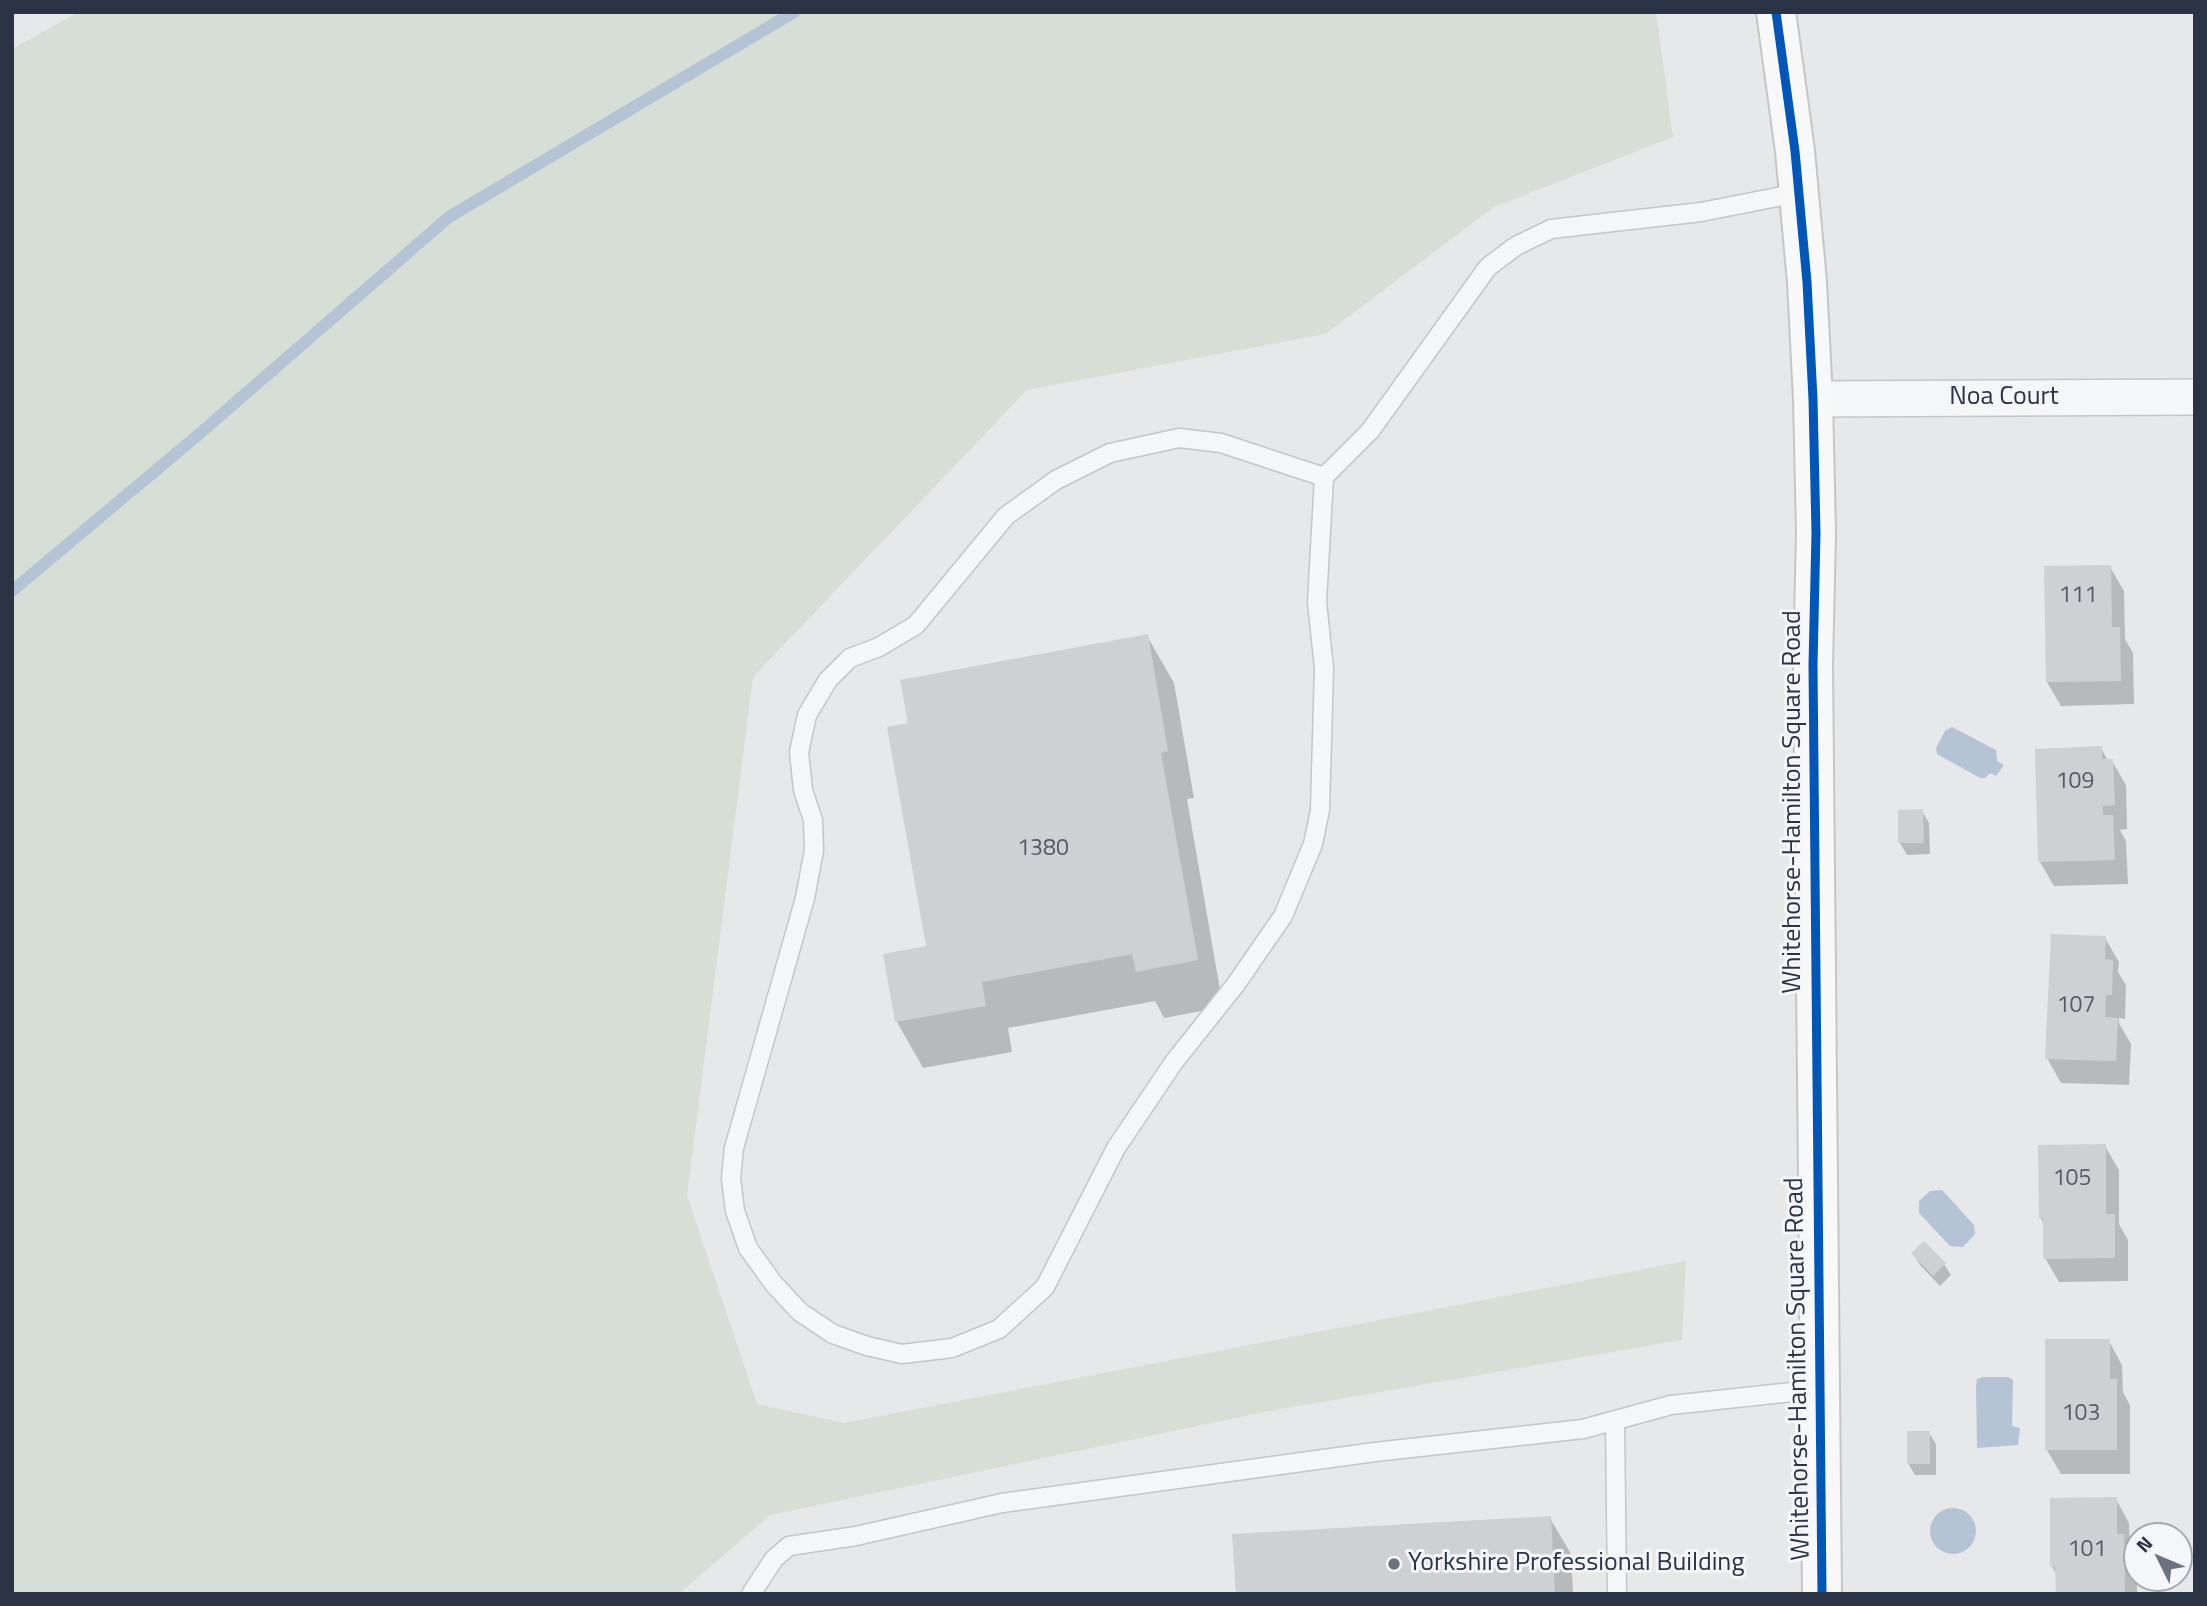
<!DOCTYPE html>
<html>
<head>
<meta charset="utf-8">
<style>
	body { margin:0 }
	#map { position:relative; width:2207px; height:1606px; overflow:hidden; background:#e6e8ea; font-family:"Titillium Web",sans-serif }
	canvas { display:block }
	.frame { position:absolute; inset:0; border:14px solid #2b3445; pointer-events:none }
	.north { position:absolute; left:2123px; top:1522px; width:70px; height:70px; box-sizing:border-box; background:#f4f6f9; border:2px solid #a4a8b1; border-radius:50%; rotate:313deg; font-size:19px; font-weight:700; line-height:28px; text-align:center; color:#2b3445 }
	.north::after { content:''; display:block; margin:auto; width:24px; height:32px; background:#6c737f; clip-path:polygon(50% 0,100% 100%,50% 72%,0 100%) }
</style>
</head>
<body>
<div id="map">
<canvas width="2207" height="1606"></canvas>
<div class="frame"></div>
<div class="north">N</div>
</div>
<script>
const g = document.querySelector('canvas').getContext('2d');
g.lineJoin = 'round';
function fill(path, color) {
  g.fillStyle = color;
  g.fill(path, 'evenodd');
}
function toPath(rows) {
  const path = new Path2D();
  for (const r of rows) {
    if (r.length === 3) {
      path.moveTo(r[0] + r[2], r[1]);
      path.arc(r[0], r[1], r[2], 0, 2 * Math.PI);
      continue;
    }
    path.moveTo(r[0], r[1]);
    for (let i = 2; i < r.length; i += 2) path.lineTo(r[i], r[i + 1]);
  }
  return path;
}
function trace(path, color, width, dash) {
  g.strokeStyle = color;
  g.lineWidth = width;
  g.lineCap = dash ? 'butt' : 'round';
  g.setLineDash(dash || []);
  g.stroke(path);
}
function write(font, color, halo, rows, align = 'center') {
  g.font = font + ' "Titillium Web",sans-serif';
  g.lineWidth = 6;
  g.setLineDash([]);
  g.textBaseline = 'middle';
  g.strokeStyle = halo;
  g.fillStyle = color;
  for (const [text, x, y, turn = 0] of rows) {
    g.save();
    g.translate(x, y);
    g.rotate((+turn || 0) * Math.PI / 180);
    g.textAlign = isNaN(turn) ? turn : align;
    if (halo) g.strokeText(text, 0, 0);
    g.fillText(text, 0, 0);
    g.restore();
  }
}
const green = toPath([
	[79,12,1656,12,1673,137,1494,207,1325,334,1027,390,753,677,687,1196,757,1404,844,1423,1686,1261,1682,1340,1270,1411,770,1515,679,1594,12,1594,12,49]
]);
const water = toPath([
	[1952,727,1996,750,1997,761,2004,765,1996,776,1990,773,1985,778,1980,778,1937,754,1936,748,1945,731],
	[1942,1190,1974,1225,1975,1234,1963,1247,1950,1246,1919,1213,1919,1201,1930,1191],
	[1982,1377,2008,1377,2013,1380,2012,1426,2020,1428,2018,1445,1977,1448,1976,1385,1977,1379],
	[1953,1531,23]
]);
const shadow = toPath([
	[2110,567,2124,591,2125,639,2133,653,2134,704,2061,706,2047,682],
	[1147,636,1174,683,1194,798,1187,799,1223,1007,1164,1018,1155,1001,1008,1028,1012,1052,923,1068,897,1022,928,948,910,724],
	[2101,748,2108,761,2112,761,2126,785,2127,829,2120,830,2126,841,2128,884,2054,886,2040,862],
	[1922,811,1929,823,1930,854,1907,855,1900,843],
	[2105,938,2119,962,2118,972,2126,985,2125,1019,2119,1018,2119,1023,2131,1044,2129,1085,2061,1083,2047,1058],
	[2105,1146,2119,1170,2119,1224,2128,1240,2128,1281,2059,1282,2045,1258,2044,1224,2040,1217],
	[1913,1254,1944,1264,1951,1275,1940,1286,1920,1265],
	[2109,1341,2122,1365,2123,1392,2130,1405,2130,1474,2061,1474,2047,1450],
	[1929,1433,1936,1444,1936,1475,1915,1475,1908,1463],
	[2116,1499,2129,1523,2130,1548,2137,1560,2137,1594,2058,1594,2057,1576,2052,1566],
	[1550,1518,1571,1554,1573,1594,1237,1594]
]);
const stream = toPath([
	[12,591,198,435,449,217,794,12]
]);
const building = toPath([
	[2111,565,2112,627,2120,627,2121,681,2046,682,2044,566],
	[1148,634,1168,751,1161,753,1198,960,1136,972,1132,954,982,982,986,1006,895,1022,883,954,926,946,887,727,908,723,900,680],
	[2102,746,2102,759,2113,759,2115,805,2103,806,2103,815,2113,815,2115,860,2038,862,2035,749],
	[1923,809,1924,843,1898,843,1898,810],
	[2051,934,2106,936,2105,959,2113,960,2112,995,2106,995,2105,1017,2118,1018,2116,1061,2045,1059],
	[2106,1144,2106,1214,2115,1214,2115,1258,2043,1259,2043,1218,2039,1218,2038,1145],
	[1924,1241,1946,1263,1933,1276,1911,1253],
	[2045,1339,2110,1339,2110,1379,2117,1379,2117,1450,2045,1450],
	[1907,1431,1930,1431,1930,1464,1907,1464],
	[2117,1497,2117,1534,2124,1534,2125,1594,2056,1594,2055,1566,2050,1567,2050,1498],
	[1551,1516,1555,1594,1236,1594,1232,1534]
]);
const lane = toPath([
	[1324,477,1221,443,1179,438,1110,453,1056,480,1006,516,916,625,879,647,850,658,828,680,807,715,799,752,803,790,813,820,814,850,805,898,734,1148,731,1178,735,1211,748,1248,773,1283,800,1312,833,1334,867,1346,902,1354,952,1348,999,1329,1045,1287,1116,1148,1174,1062,1236,984,1283,916,1313,844,1320,810,1324,668,1317,602,1324,477,1370,431,1488,267,1516,246,1551,229,1701,212,1798,193],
	[1615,1421,1617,1594],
	[751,1594,774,1559,789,1546,856,1536,1002,1503,1375,1452,1583,1429,1671,1405,1820,1389]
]);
const street = toPath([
	[1813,399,2195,397]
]);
const secondary = toPath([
	[1776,12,1795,151,1807,282,1813,399,1816,533,1813,665,1822,1594]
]);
const cycleway = toPath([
	[1776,12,1795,151,1807,282,1813,399,1816,533,1813,665,1822,1594]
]);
const markers = [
	[1394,1564,7,"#6c737f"]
];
const numberNames = [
	["111",2078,596],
	["109",2075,782],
	["1380",1043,849],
	["107",2076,1006],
	["105",2072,1179],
	["103",2081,1414],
	["101",2087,1550]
];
const streetNames = [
	["Noa Court",2004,398],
	["Whitehorse-Hamilton Square Road",1794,802,-90],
	["Whitehorse-Hamilton Square Road",1799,1369,-91]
];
const poiNames = [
	["Yorkshire Professional Building",1408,1564]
];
fill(green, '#d6ded6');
fill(water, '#b4c4d5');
fill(shadow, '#0003');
trace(stream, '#b4c4d5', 12);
fill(building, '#ced0d3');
trace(lane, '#c4c6c8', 21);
trace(street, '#c4c6c8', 38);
trace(secondary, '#c4c6c8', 42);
trace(lane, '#f5f6f7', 18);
trace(street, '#f5f6f7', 35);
trace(secondary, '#f8f8f8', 38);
trace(cycleway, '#0057b8', 9);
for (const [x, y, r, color] of markers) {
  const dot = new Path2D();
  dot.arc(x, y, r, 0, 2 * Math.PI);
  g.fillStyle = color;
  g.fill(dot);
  trace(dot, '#f4f6f9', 2.5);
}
write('23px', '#545c69', null, numberNames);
write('26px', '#2b3445', '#f4f6f9', streetNames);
write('26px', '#2b3445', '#f4f6f9', poiNames, 'left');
</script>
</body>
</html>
